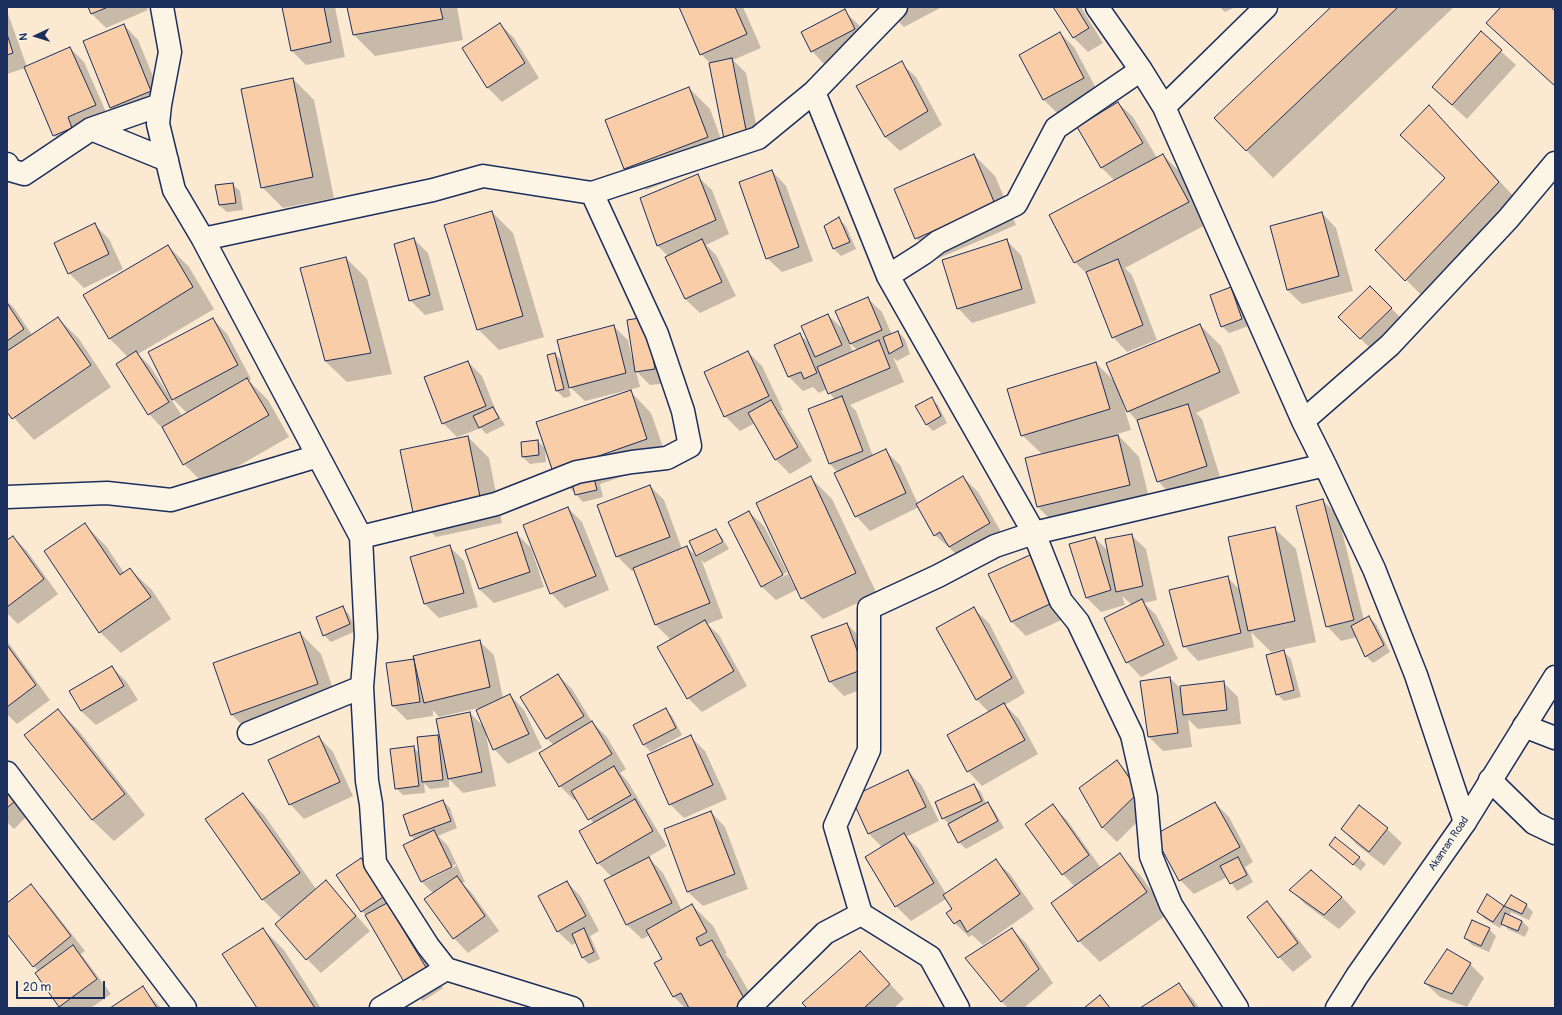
<!DOCTYPE html>
<html>
<head>
<meta charset="utf-8">
<style>
	body { margin:0 }
	#map { position:relative; width:1562px; height:1015px; overflow:hidden; background:#fbe9d2; font-family:Pangolin,sans-serif }
	canvas { display:block }
	.frame { position:absolute; inset:0; border:8px solid #1b2f5e; pointer-events:none }
	.north { position:absolute; left:16px; top:16px; width:40px; height:40px; -webkit-text-stroke:3px #fcf5e5; paint-order:stroke; rotate:266deg; font-size:11px; font-weight:700; line-height:16px; text-align:center; color:#1b2f5e }
	.north::after { content:''; display:block; margin:auto; width:14px; height:18px; background:#1b2f5e; clip-path:polygon(50% 0,100% 100%,50% 72%,0 100%) }
	.scale { position:absolute; left:16px; top:981px; width:89px; height:18px; box-sizing:border-box; border:2px solid #1b2f5e; border-top:0; padding-left:5px; font-size:12px; line-height:14px; white-space:nowrap; color:#1b2f5e; -webkit-text-stroke:3px #fcf5e5; paint-order:stroke }
</style>
</head>
<body>
<div id="map">
<canvas width="1562" height="1015"></canvas>
<div class="frame"></div>
<div class="north">N</div>
<div class="scale">20 m</div>
</div>
<script>
const g = document.querySelector('canvas').getContext('2d');
g.lineJoin = 'round';
function fill(path, color) {
  g.fillStyle = color;
  g.fill(path, 'evenodd');
}
function toPath(rows) {
  const path = new Path2D();
  for (const r of rows) {
    path.moveTo(r[0], r[1]);
    for (let i = 2; i < r.length; i += 2) path.lineTo(r[i], r[i + 1]);
  }
  return path;
}
function trace(path, color, width, dash) {
  g.strokeStyle = color;
  g.lineWidth = width;
  g.lineCap = dash ? 'butt' : 'round';
  g.setLineDash(dash || []);
  g.stroke(path);
}
function write(font, color, halo, rows, align = 'center') {
  g.font = font + ' Pangolin,sans-serif';
  g.lineWidth = 3;
  g.setLineDash([]);
  g.textBaseline = 'middle';
  g.strokeStyle = halo;
  g.fillStyle = color;
  for (const [text, x, y, turn = 0] of rows) {
    g.save();
    g.translate(x, y);
    g.rotate((+turn || 0) * Math.PI / 180);
    g.textAlign = isNaN(turn) ? turn : align;
    if (halo) g.strokeText(text, 0, 0);
    g.fillText(text, 0, 0);
    g.restore();
  }
}
const shadow = toPath([
	[89,7,146,7,148,10,106,28,92,14],
	[283,7,335,7,345,57,306,65,292,51],
	[348,7,457,7,463,40,375,56,354,35],
	[681,7,743,7,761,48,733,60,746,73,761,149,739,153,725,139,710,63,701,54],
	[884,7,942,7,904,27],
	[1055,7,1081,7,1103,43,1088,52,1074,38],
	[1220,7,1235,7,1225,12],
	[1333,7,1454,7,1273,178,1215,118],
	[1502,7,1549,7,1555,12,1555,86,1488,23],
	[7,11,27,67,70,48,84,62,109,119,68,150,54,135,25,68,7,74],
	[844,11,859,25,868,44,826,66,812,51],
	[500,24,514,38,539,78,502,102,487,87],
	[124,25,138,40,165,105,125,122,111,108,85,42],
	[1060,33,1074,47,1098,92,1058,114,1044,100,1020,55],
	[1481,33,1516,65,1467,119,1447,101],
	[901,63,916,77,942,125,900,151,885,137],
	[293,79,314,100,334,198,283,208,262,187],
	[689,88,710,109,728,158,646,190,625,169],
	[1118,103,1133,117,1157,158,1163,155,1184,176,1209,223,1125,268,1132,275,1157,340,1127,352,1113,337,1089,276,1075,262,1115,181,1102,168,1078,127],
	[1429,106,1520,203,1427,301,1377,250,1446,178],
	[974,155,995,176,1016,225,937,259,916,238],
	[772,171,786,186,813,261,782,272,767,258],
	[697,176,712,190,729,234,706,245,716,255,736,296,700,313,685,299,666,257,668,256,658,246,642,199],
	[232,184,240,191,243,210,227,212,219,205,216,186],
	[492,212,513,233,544,337,499,350,478,329],
	[1322,213,1336,228,1353,291,1302,304,1287,290,1271,227],
	[839,219,846,226,856,249,841,256,834,249,825,227],
	[94,224,109,239,123,269,84,288,69,273],
	[414,239,428,253,444,310,425,315,410,300],
	[1006,240,1021,255,1036,303,972,323,958,308],
	[168,246,189,267,214,309,138,354,150,366,182,416,187,413,173,399,213,319,227,334,251,379,249,381,268,400,289,437,205,485,184,464,163,429,149,414,128,357,109,338],
	[346,258,367,279,392,374,347,382,325,361],
	[1370,287,1406,323,1375,353,1360,338],
	[1231,289,1238,296,1249,326,1229,333,1222,326],
	[867,298,882,312,892,335,898,332,905,339,910,354,897,361,893,357,904,382,850,405,856,411,873,456,885,450,900,465,918,504,963,477,978,492,1004,537,964,561,935,535,919,507,870,531,856,516,838,473,830,464,809,410,835,400,827,389,819,393,813,387,803,391,789,377,800,335,811,345,828,315,846,332],
	[848,341,857,350,853,352],
	[888,348,890,353,886,349],
	[7,301,14,308,32,335,58,318,79,339,111,387,34,440,7,410],
	[646,318,669,383,650,385,636,371,640,387,585,401,570,387,569,382,567,382,571,396,564,398,557,391,548,356,555,354,564,363,613,326,628,340,632,358,634,357],
	[1200,325,1221,346,1240,393,1196,413,1202,419,1221,480,1172,496,1158,481,1139,423,1128,411,1124,403,1123,404,1131,430,1117,434,1139,457,1151,506,1059,528,1038,507,1042,454,1022,435,1096,363,1115,382],
	[748,352,762,366,783,410,781,411,812,461,790,474,776,460,755,423,740,431,725,416],
	[468,362,482,376,496,411,505,425,486,434,481,428,457,437,443,423],
	[630,391,651,413,668,461,600,484,603,497,583,502,554,471],
	[931,398,938,405,947,423,933,431,926,424],
	[468,437,489,458,502,523,436,537,415,516],
	[538,441,545,448,546,462,530,464,523,457],
	[811,478,832,499,877,594,823,619,802,598,798,589,776,600,761,586,749,512,764,526,794,586,796,585],
	[787,572,788,574,766,585,766,583],
	[650,486,664,500,682,549,687,547,697,557,690,542,716,530,724,540,698,554,698,556,725,542,729,549,704,563,701,559,723,618,707,624,719,635,747,686,702,712,688,698,671,640,656,625,634,570,632,571,617,556],
	[1323,501,1338,515,1364,620,1369,617,1376,624,1390,652,1373,663,1366,656,1357,637,1341,641,1327,626],
	[568,508,582,522,609,590,565,608,551,593],
	[85,525,106,546,124,573,130,569,152,590,171,619,121,653,100,632],
	[1274,528,1296,549,1316,642,1271,652,1251,632,1254,647,1198,661,1184,646,1227,577,1241,591],
	[516,533,531,548,544,587,494,603,479,589],
	[1131,535,1146,549,1157,600,1144,603,1156,615,1178,659,1141,677,1127,662,1132,605,1122,596,1125,605,1101,612,1087,598,1095,538,1109,552],
	[13,537,27,551,58,594,18,624,7,613,7,541],
	[449,546,464,561,478,607,439,618,425,604,411,558],
	[1030,556,1044,570,1066,618,1026,636,1012,622],
	[342,607,349,614,356,631,331,642,324,635],
	[974,609,989,623,1025,693,1005,705,1019,719,1038,754,982,786,968,771,990,713,977,700,938,628],
	[847,624,861,638,878,683,844,696,830,682],
	[300,633,321,654,339,706,253,736,232,715,214,663],
	[7,641,50,700,17,724,7,714],
	[479,641,494,655,503,698,510,695,524,710,542,748,508,764,494,749,485,730,496,786,463,793,449,779,449,787,430,789,424,783,425,793,403,795,396,788,413,747,420,754,438,736,441,739,470,713,485,728,487,706,439,717,433,710,433,716,407,720,393,706,413,660],
	[1284,652,1291,659,1301,697,1284,701,1277,694],
	[112,667,126,681,138,700,96,725,81,711,70,691],
	[558,675,572,689,592,722,606,736,626,769,620,773,628,782,667,846,648,857,663,873,682,911,692,905,713,926,727,953,725,954,732,962,758,1008,685,1008,674,997,656,963,663,959,650,935,642,939,627,925,605,880,612,877,598,863,594,824,577,799,574,800,560,786,554,745,547,739,522,697],
	[1170,678,1181,689,1223,682,1238,697,1241,724,1198,729,1188,719,1192,747,1163,751,1149,737],
	[665,709,672,716,682,735,651,752,644,745,634,725],
	[58,710,79,731,145,815,114,841,92,820,26,735],
	[319,737,333,752,353,796,304,819,290,804],
	[691,737,705,751,727,799,684,818,670,804],
	[1117,761,1131,776,1153,806,1117,842,1103,828,1081,789],
	[908,771,922,786,939,821,906,837,918,848,946,894,995,860,1010,874,1034,909,983,945,972,935,969,937,955,923,953,909,946,899,911,921,896,906,867,857,882,847,869,834,852,798],
	[974,785,981,792,986,804,987,803,994,810,1004,828,966,849,959,842,950,825,943,818],
	[7,792,28,815,14,829,7,822],
	[243,794,264,815,316,889,326,881,370,931,321,973,307,959,282,919,263,900,206,820],
	[443,801,450,808,457,828,438,836,448,846,465,882,462,883,471,892,499,931,468,953,454,938,434,894,422,882,404,846,415,840,411,836,404,816],
	[456,864,456,866,426,881,426,879],
	[1215,803,1229,817,1253,862,1245,867,1253,882,1237,891,1227,877,1194,894,1180,880],
	[1052,805,1067,820,1101,868,1120,855,1141,876,1168,914,1100,962,1079,941,1075,887,1063,874,1027,824],
	[1359,807,1387,829,1402,843,1384,866,1356,844,1342,829],
	[711,812,725,827,748,889,703,906,688,892,665,829],
	[1330,845,1359,858,1366,864,1361,871],
	[361,860,401,918,443,988,423,1001,408,987,367,916,362,911],
	[567,882,581,897,599,931,590,936,600,959,589,964,582,957,576,943,572,945,557,931],
	[31,886,45,900,85,951,81,954,111,994,91,1008,61,1008,38,971,7,933,7,904],
	[1291,890,1342,897,1356,912,1339,929,1305,904],
	[1488,896,1504,907,1511,896,1526,905,1533,912,1529,920,1511,912,1509,916,1522,921,1529,928,1525,937,1509,930,1503,924,1500,928,1485,919,1478,912],
	[1267,903,1281,917,1312,957,1293,972,1279,957],
	[263,929,284,950,321,1008,258,1008],
	[1012,929,1026,943,1053,983,1024,1008,1008,1008,1001,1001],
	[1489,929,1496,936,1489,952,1472,945,1465,938],
	[860,952,904,999,894,1008,808,1008],
	[1470,964,1484,978,1467,1007,1440,997,1425,983],
	[1178,984,1193,999,1199,1008,1142,1008],
	[143,988,161,1008,112,1008]
]);
const building = toPath([
	[88,7,108,7,91,14,88,7],
	[282,7,324,7,331,42,291,51,282,7],
	[347,7,440,7,443,19,353,35,347,7],
	[679,7,735,7,747,34,700,55,679,7],
	[1053,7,1076,7,1089,28,1073,38,1053,7],
	[1331,7,1398,7,1246,151,1214,118,1331,7],
	[1501,7,1551,7,1555,11,1555,86,1486,23,1501,7],
	[845,9,855,29,811,52,801,32,845,9],
	[500,23,525,63,487,88,462,48,500,23],
	[124,24,151,91,110,108,83,41,124,24],
	[1481,31,1502,50,1452,105,1432,87,1481,31],
	[1060,32,1084,78,1043,100,1019,55,1060,32],
	[7,34,13,53,7,55,7,34],
	[70,47,96,105,68,117,72,128,53,136,24,67,70,47],
	[732,58,747,135,724,139,709,63,732,58],
	[902,61,928,111,885,137,856,86,902,61],
	[293,78,313,177,261,188,241,89,293,78],
	[689,87,708,137,624,169,605,120,689,87],
	[1118,102,1143,143,1101,168,1077,127,1118,102],
	[1429,105,1499,182,1405,281,1375,250,1445,178,1400,135,1429,105],
	[974,154,995,204,915,239,894,189,974,154],
	[1163,154,1189,202,1074,263,1049,215,1163,154],
	[772,170,799,247,766,259,739,182,772,170],
	[698,174,716,220,657,246,640,198,698,174],
	[233,183,236,203,219,205,215,185,233,183],
	[492,211,523,316,477,330,444,225,492,211],
	[1322,212,1339,276,1287,290,1270,226,1322,212],
	[839,217,850,242,833,249,824,226,839,217],
	[95,223,109,254,68,274,54,243,95,223],
	[414,238,430,295,409,301,394,244,414,238],
	[702,239,722,282,685,299,665,257,702,239],
	[1007,239,1022,289,957,309,942,260,1007,239],
	[168,245,193,287,109,339,83,295,168,245],
	[346,257,371,353,325,361,300,268,346,257],
	[1118,259,1143,325,1112,338,1086,272,1118,259],
	[1370,286,1392,308,1360,339,1338,317,1370,286],
	[1231,287,1242,319,1221,327,1210,295,1231,287],
	[868,297,882,330,850,344,835,311,868,297],
	[7,303,24,329,7,341,7,303],
	[828,314,842,345,815,357,801,326,828,314],
	[58,317,91,365,12,419,7,412,7,351,58,317],
	[646,317,655,369,635,372,627,320,646,317],
	[213,318,238,365,172,400,148,352,213,318],
	[1200,324,1220,372,1127,412,1106,363,1200,324],
	[614,325,626,373,569,388,557,340,614,325],
	[898,331,903,346,889,354,883,337,898,331],
	[800,333,817,373,804,379,801,372,788,377,774,345,800,333],
	[879,340,890,368,828,394,817,367,879,340],
	[136,351,169,402,148,415,116,364,136,351],
	[748,351,769,396,724,417,704,372,748,351],
	[555,353,564,389,556,391,547,355,555,353],
	[468,361,486,406,442,424,424,377,468,361],
	[1096,362,1110,409,1021,436,1007,389,1096,362],
	[247,378,269,415,183,465,162,427,247,378],
	[631,390,647,439,553,472,536,422,631,390],
	[842,396,863,451,829,464,808,409,842,396],
	[932,397,941,416,926,425,915,406,932,397],
	[771,400,798,447,775,460,748,413,771,400],
	[1188,404,1207,466,1157,482,1137,420,1188,404],
	[493,407,499,418,479,428,473,416,493,407],
	[1118,435,1130,485,1037,507,1025,458,1118,435],
	[468,436,481,502,414,517,400,450,468,436],
	[538,440,539,455,522,457,521,442,538,440],
	[886,449,906,493,855,517,834,473,886,449],
	[593,474,597,490,575,495,571,479,593,474],
	[811,476,856,573,801,599,756,503,811,476],
	[963,476,990,523,949,547,940,532,934,536,916,504,963,476],
	[650,485,670,537,616,557,597,505,650,485],
	[1323,499,1354,620,1326,627,1296,506,1323,499],
	[568,507,596,576,550,594,523,525,568,507],
	[749,511,783,575,761,587,728,522,749,511],
	[85,523,120,575,130,568,151,597,99,633,44,551,85,523],
	[1275,527,1295,621,1248,631,1228,537,1275,527],
	[716,529,723,542,696,556,689,541,716,529],
	[517,532,530,572,479,589,465,550,517,532],
	[1132,534,1143,586,1116,592,1105,539,1132,534],
	[13,536,44,579,7,607,7,540,13,536],
	[1095,537,1111,590,1086,598,1069,544,1095,537],
	[450,545,464,593,424,604,410,557,450,545],
	[687,546,710,603,655,625,633,568,687,546],
	[1030,555,1052,603,1011,622,988,574,1030,555],
	[1228,576,1241,633,1183,647,1169,590,1228,576],
	[1142,599,1164,645,1126,663,1104,618,1142,599],
	[343,606,350,624,323,636,316,617,343,606],
	[974,607,1012,678,976,700,936,628,974,607],
	[1369,616,1384,645,1365,657,1351,626,1369,616],
	[705,620,734,671,687,699,657,647,705,620],
	[847,623,864,669,829,682,811,636,847,623],
	[300,632,318,684,231,715,213,663,300,632],
	[480,640,490,687,424,703,413,656,480,640],
	[7,645,36,685,7,707,7,645],
	[1284,650,1294,690,1276,695,1266,655,1284,650],
	[414,659,420,702,392,706,386,663,414,659],
	[112,666,124,686,81,711,69,691,112,666],
	[558,674,584,716,546,739,520,697,558,674],
	[1170,677,1178,733,1148,737,1140,681,1170,677],
	[1224,681,1227,710,1183,715,1180,686,1224,681],
	[510,694,529,734,493,750,476,710,510,694],
	[1004,703,1025,740,967,772,947,735,1004,703],
	[666,708,676,728,643,745,633,725,666,708],
	[58,709,125,794,92,820,24,735,58,709],
	[470,712,482,772,448,779,436,719,470,712],
	[592,721,612,754,559,787,539,753,592,721],
	[438,735,443,780,422,782,417,737,438,735],
	[691,735,713,785,669,805,647,755,691,735],
	[319,736,340,782,289,805,268,760,319,736],
	[414,746,419,786,395,789,390,749,414,746],
	[1117,760,1139,792,1102,828,1079,788,1117,760],
	[614,766,631,795,588,820,571,791,614,766],
	[908,770,926,807,868,834,851,797,908,770],
	[974,784,982,801,942,819,935,802,974,784],
	[7,792,15,801,7,808,7,792],
	[243,793,300,873,262,900,205,819,243,793],
	[635,799,653,831,597,864,579,831,635,799],
	[443,800,451,821,410,836,403,815,443,800],
	[988,802,998,821,958,843,948,824,988,802],
	[1215,802,1240,847,1179,881,1154,835,1215,802],
	[1053,804,1089,855,1062,875,1025,824,1053,804],
	[1359,805,1388,828,1369,852,1341,829,1359,805],
	[711,811,735,874,687,892,664,829,711,811],
	[434,830,452,867,421,882,403,845,434,830],
	[904,833,934,883,895,907,865,857,904,833],
	[1335,837,1360,857,1353,865,1329,845,1335,837],
	[1120,853,1147,892,1078,942,1051,903,1120,853],
	[649,857,672,903,626,925,604,880,649,857],
	[1238,857,1247,875,1230,884,1220,866,1238,857],
	[361,858,386,895,361,912,336,875,361,858],
	[996,859,1020,894,967,932,960,920,954,924,946,913,952,909,943,895,996,859],
	[1311,870,1342,897,1324,915,1289,890,1311,870],
	[457,876,485,916,453,939,424,899,457,876],
	[326,880,356,916,306,960,275,924,326,880],
	[567,881,586,916,557,932,538,896,567,881],
	[31,884,71,936,33,967,7,934,7,903,31,884],
	[1487,894,1504,906,1493,922,1477,912,1487,894],
	[1511,895,1527,904,1522,914,1504,906,1511,895],
	[1267,901,1298,943,1278,958,1247,917,1267,901],
	[387,903,430,974,407,987,365,915,387,903],
	[692,904,707,932,696,938,700,946,712,940,746,1002,735,1008,689,1008,681,993,673,997,654,963,662,959,646,930,692,904],
	[1505,913,1522,921,1518,931,1501,924,1505,913],
	[1472,920,1490,928,1481,946,1464,938,1472,920],
	[263,928,315,1008,257,1008,222,954,263,928],
	[584,928,594,952,582,958,572,934,584,928],
	[1012,928,1039,969,1001,1002,965,958,1012,928],
	[73,945,97,979,59,1007,35,973,73,945],
	[1447,949,1471,963,1452,994,1424,983,1447,949],
	[860,951,890,984,864,1008,807,1008,802,1003,860,951],
	[1179,983,1195,1008,1140,1008,1179,983],
	[143,986,157,1008,110,1008,143,986],
	[1100,995,1110,1008,1084,1008,1100,995]
]);
const minor = toPath([
	[162,7,170,52,160,105,158,124,174,190,203,239,361,537,366,637,362,687,367,781,371,804,375,863,428,946,446,969,572,1008],
	[1097,7,1141,70,1164,107,1303,421,1325,465,1374,569,1416,675,1465,822],
	[814,92,888,276,1034,533,1061,601,1078,622,1132,735,1146,797,1151,856,1171,905,1237,1008],
	[1164,107,1266,7],
	[91,129,167,160],
	[7,164,10,170,24,174,91,129,160,105],
	[203,239,433,190,483,176,592,193,758,138,814,92,896,7],
	[888,276,924,253,938,242,1016,204,1056,128,1141,70],
	[1303,421,1390,345,1508,219,1555,163],
	[7,497,107,493,171,500,318,456],
	[361,537,496,504,577,472,632,462,667,458,690,446,683,411,657,334,592,193],
	[1524,726,1555,738],
	[249,733,362,687],
	[7,773,185,1008],
	[1490,780,1534,823,1555,833],
	[861,914,835,826,869,750,869,608,938,576,995,546,1034,533,1325,465],
	[381,1008,446,969],
	[749,1008,825,933,861,914,930,957,958,1008]
]);
const major = toPath([
	[1337,1008,1357,976,1465,822,1555,677]
]);
const streetNames = [
	["Akanran Road",1449,844,-56]
];
fill(shadow, '#0003');
fill(building, '#f8cda7');
trace(building, '#1b2f5e', 1);
trace(minor, '#1b2f5e', 25);
trace(major, '#1b2f5e', 25);
trace(minor, '#fcf5e5', 22);
trace(major, '#fcf5e5', 22);
write('11px', '#1b2f5e', '#fcf5e5', streetNames);
</script>
</body>
</html>
